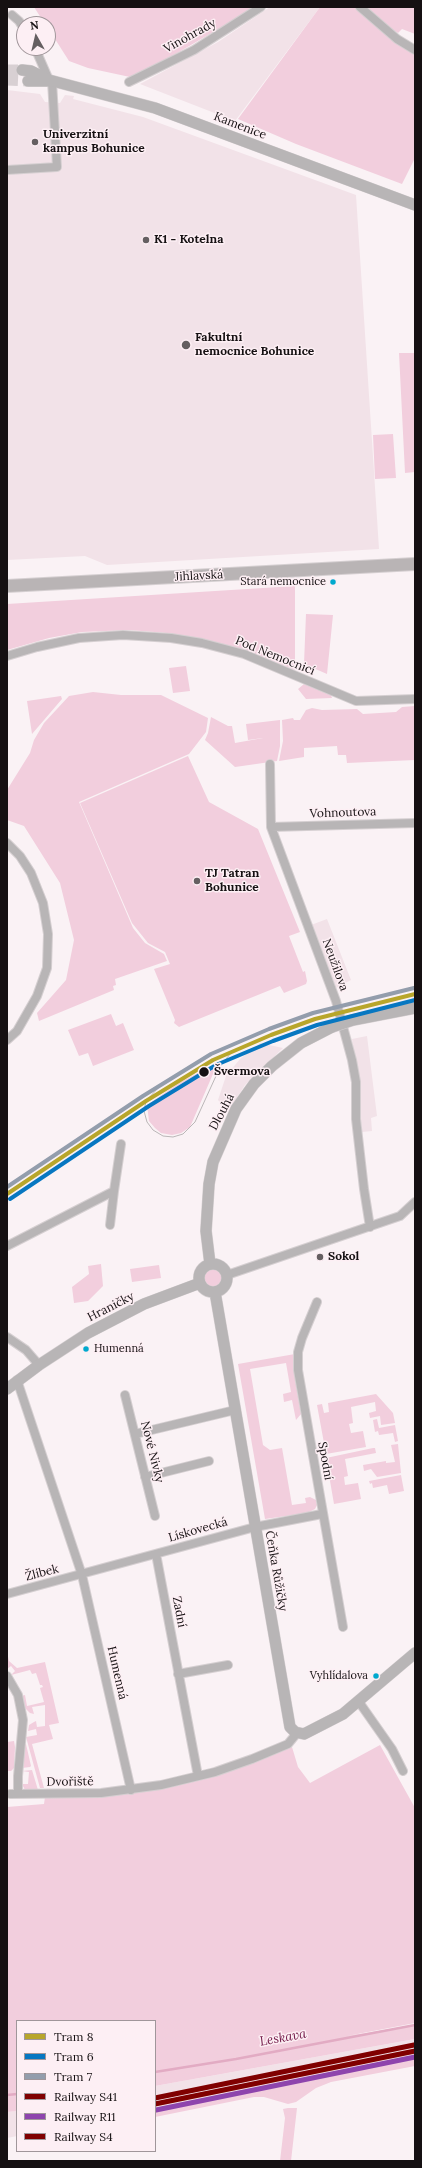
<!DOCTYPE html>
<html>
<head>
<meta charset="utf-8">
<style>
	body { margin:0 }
	#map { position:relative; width:422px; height:2168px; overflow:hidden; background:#faf2f5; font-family:Lora,serif }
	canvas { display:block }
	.frame { position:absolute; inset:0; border:8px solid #151012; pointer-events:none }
	.legend { position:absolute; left:16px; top:2020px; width:140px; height:132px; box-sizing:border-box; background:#fdeff4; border:1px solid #a0969a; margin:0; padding:5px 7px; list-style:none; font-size:12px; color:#151012 }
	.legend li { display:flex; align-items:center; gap:8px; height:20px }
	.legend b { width:20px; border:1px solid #a0969a }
	.north { position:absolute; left:16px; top:16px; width:40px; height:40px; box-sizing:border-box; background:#fdeff4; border:1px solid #a0969a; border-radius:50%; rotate:352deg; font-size:11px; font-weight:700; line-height:16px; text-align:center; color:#151012 }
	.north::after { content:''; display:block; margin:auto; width:14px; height:18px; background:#655f61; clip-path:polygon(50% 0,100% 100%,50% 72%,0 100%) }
</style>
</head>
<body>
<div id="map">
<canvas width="422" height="2168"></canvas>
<div class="frame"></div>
<ul class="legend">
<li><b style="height:5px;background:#b8a62b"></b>Tram 8</li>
<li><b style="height:5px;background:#0777c1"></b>Tram 6</li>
<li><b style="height:5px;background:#939dac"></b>Tram 7</li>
<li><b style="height:5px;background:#800000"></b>Railway S41</li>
<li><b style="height:5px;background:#8e44ad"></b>Railway R11</li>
<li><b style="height:5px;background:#800000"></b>Railway S4</li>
</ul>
<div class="north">N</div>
</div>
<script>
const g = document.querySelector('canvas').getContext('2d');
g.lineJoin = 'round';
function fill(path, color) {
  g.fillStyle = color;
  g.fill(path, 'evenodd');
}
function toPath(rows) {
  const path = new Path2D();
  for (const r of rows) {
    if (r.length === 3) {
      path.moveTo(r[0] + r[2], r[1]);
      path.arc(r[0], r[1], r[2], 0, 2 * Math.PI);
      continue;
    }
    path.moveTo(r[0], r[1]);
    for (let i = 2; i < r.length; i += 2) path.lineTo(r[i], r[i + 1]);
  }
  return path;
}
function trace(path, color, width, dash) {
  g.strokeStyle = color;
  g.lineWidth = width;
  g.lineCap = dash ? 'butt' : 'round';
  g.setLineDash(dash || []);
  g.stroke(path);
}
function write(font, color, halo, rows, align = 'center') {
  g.font = font + ' Lora,serif';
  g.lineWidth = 3;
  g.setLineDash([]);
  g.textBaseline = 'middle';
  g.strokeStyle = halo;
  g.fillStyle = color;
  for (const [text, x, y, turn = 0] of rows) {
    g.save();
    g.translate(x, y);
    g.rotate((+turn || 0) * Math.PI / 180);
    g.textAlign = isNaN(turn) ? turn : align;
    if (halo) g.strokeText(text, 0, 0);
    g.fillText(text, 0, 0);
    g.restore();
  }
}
const built = toPath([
	[270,7,320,7,235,121,140,84,218,42],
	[7,90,40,94,45,102,60,103,65,95,74,96,73,99,143,117,356,195,379,549,107,565,85,556,7,560],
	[327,919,351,980,336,988,311,925],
	[367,1036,377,1116,371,1118,372,1131,362,1132,352,1039],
	[260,1043,283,1048,245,1085,228,1112,218,1100,226,1076,240,1059],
	[415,2039,415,2058,155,2111,155,2086],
	[17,2111,17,2136,7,2138,7,2112]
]);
const green = toPath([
	[34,7,250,7,251,10,160,63,130,77,88,68,69,61,48,28,48,24,45,24],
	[320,7,355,7,388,36,415,54,415,158,402,184,296,144,238,119],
	[367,7,415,7,415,34,402,29,398,33,386,25],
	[399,353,415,353,415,472,405,473],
	[393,434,396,478,375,479,373,435],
	[295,586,295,670,242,649,211,641,167,633,129,630,82,632,49,638,7,650,7,604],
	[306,614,333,615,327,674,304,664],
	[186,666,190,691,173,693,169,668],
	[304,684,331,695,332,698,306,699,298,689],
	[93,692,121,695,161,695,208,718,206,732,189,754,79,802,133,928,145,943,164,954,167,961,115,979,116,985,113,986,114,990,39,1021,37,1013,66,980,74,940,60,883,24,826,7,820,7,790,30,753,34,740,44,723,69,696],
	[61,696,62,699,32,734,27,701],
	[415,706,415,760,347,763,346,755,338,755,337,746,304,748,304,757,279,761,283,741,282,720,293,718,294,720,300,720,306,710,312,708,322,710,357,709,363,714,396,712,402,707],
	[211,717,228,726,232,726,235,743,263,738,248,740,246,724,280,720,280,746,277,761,235,767,205,740,208,733],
	[188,756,209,802,258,829,300,932,289,936,303,972,305,971,307,981,306,984,284,993,280,986,179,1027,174,1023,175,1020,154,969,170,964,165,952,148,943,132,923,80,803],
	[111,1014,116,1026,123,1023,134,1050,93,1066,88,1053,79,1056,68,1030],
	[211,1066,216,1067,190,1127,181,1133,172,1135,161,1133,155,1128,149,1121,147,1105,179,1083],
	[101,1264,103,1286,88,1301,74,1303,72,1287,89,1274,88,1266],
	[159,1265,161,1278,132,1282,130,1269],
	[213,1278,9],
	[295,1354,295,1379,301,1414,296,1420,292,1400,284,1402,283,1394,291,1392,286,1363,250,1369,263,1445,270,1450,282,1448,292,1505,306,1503,305,1498,310,1497,316,1500,317,1505,315,1509,307,1513,265,1519,238,1364],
	[376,1394,393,1413,395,1423,381,1425,380,1416,370,1418,369,1413,376,1411,375,1402,351,1407,353,1423,349,1424,351,1433,363,1431,366,1447,326,1454,317,1405,322,1404,324,1413,329,1412,328,1403],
	[377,1419,379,1428,395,1425,398,1441,395,1442,393,1433,379,1435,378,1431,375,1432,373,1420],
	[398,1444,401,1473,377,1477,371,1469,364,1471,363,1465,386,1461,386,1463,395,1462,391,1445],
	[373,1448,375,1448,376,1453,345,1459,348,1476,344,1477,345,1485,358,1483,361,1499,334,1504,326,1458],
	[401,1475,404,1491,389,1494,387,1485,373,1488,372,1483,370,1484,369,1481],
	[7,1652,9,1661,17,1668,45,1662,59,1723,49,1725,53,1739,32,1744,44,1788,40,1788,26,1737,37,1735,36,1729,28,1731,29,1725,34,1722,36,1721,37,1727,45,1726,45,1705,32,1707,34,1714,30,1713,24,1707,21,1696,25,1695,27,1706,44,1702,40,1688,43,1687,42,1685,40,1685,36,1673,32,1674,30,1670,11,1675,15,1671,11,1666,7,1669],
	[14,1741,15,1747,14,1768,11,1771,7,1771,7,1742],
	[23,1744,26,1744,31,1766,30,1767,22,1768],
	[380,1745,415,1808,415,2023,347,2036,415,2025,415,2039,155,2086,155,2021,17,2021,17,2111,7,2112,7,1807,44,1804,45,1797,129,1793,292,1747,298,1767,310,1783],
	[32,1770,38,1790,25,1790,22,1784,28,1784,29,1772,22,1771],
	[415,2058,415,2066,331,2082,316,2088,296,2102,288,2104,264,2097,254,2097,155,2117,155,2111],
	[288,2108,297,2108,291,2161,280,2161,285,2118,283,2109]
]);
const stream = toPath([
	[155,2072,236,2059,415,2025],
	[7,2095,17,2094]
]);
const tertiaryTunnel = toPath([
	[7,70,22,70],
	[7,80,28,81]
]);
const minor = toPath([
	[360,7,397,39,415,50],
	[12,15,19,21,24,29],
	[35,48,49,80],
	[129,82,194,50,261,7],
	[7,170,57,167,52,81],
	[7,656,37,647,79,638,123,635,171,638,202,643,244,654,356,701,415,699],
	[270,764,271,827,336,1001,352,1060,356,1082,356,1119,364,1189,370,1227],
	[271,827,415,823],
	[7,843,20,856,31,873,43,903,48,934,47,968,37,996,17,1031,7,1040],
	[110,1225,114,1191],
	[7,1246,114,1191,121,1144],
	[227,1275,400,1216,415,1202],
	[317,1302,302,1338,298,1352,298,1370,343,1627],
	[7,1337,26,1350,39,1365],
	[17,1380,82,1575,131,1790],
	[125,1395,155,1516],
	[135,1434,235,1410],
	[145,1477,209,1461],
	[156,1554,198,1776],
	[7,1594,255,1527,322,1514],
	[178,1674,228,1665],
	[7,1676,18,1695,23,1720,18,1776,18,1794],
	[359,1702,392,1749,403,1771],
	[10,1794,101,1793,161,1785,215,1772,252,1759,288,1744,297,1733]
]);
const tertiary = toPath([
	[22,70,31,71,49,80,155,108,415,205],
	[28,81,48,81],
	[353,1020,415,1008],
	[213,1278,14],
	[210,1264,206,1231,209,1184,213,1162,236,1109,254,1084,272,1066,301,1043,332,1027],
	[215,1292,290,1727,295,1732,304,1734,343,1714,415,1653],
	[7,1389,39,1365,88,1333,144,1304,200,1283]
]);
const secondary = toPath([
	[7,586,415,564]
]);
const tram = toPath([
	[160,1086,146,1101,144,1111,147,1122,153,1130,163,1136,173,1137,183,1134,195,1122,221,1065,231,1053,241,1047]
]);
const tertiaryBridge = toPath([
	[332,1027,353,1020]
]);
const rail1 = toPath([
	[155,2104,415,2051]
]);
const rail2 = toPath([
	[156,2110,415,2057]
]);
const rail3 = toPath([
	[155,2098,414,2045]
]);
const tram1 = toPath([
	[7,1194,146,1101,213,1060,271,1035,315,1019,415,994]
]);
const tram2 = toPath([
	[10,1199,149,1106,216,1065,273,1041,317,1025,415,1000]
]);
const tram3 = toPath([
	[7,1187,143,1096,211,1054,269,1029,313,1013,414,988]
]);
const markers = [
	[35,142,4,"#655f61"],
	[146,240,4,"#655f61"],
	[186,345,5,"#655f61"],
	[333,582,3.5,"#00a9ce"],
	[197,881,4,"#655f61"],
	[204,1072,5.5,"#151012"],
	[320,1257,4,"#655f61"],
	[86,1349,3.5,"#00a9ce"],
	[376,1676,3.5,"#00a9ce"]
];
const busNames = [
	["Stará nemocnice",326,582],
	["Humenná",94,1349,"left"],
	["Vyhlídalova",368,1676]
];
const streetNames = [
	["Vinohrady",190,36,-29],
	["Kamenice",240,126,21],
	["Jihlavská",199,576,-3],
	["Pod Nemocnicí",275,656,22],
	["Vohnoutova",343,813,-2],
	["Neužilova",335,965,70],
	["Dlouhá",222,1112,-62],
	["Hraničky",111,1307,-27],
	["Nové Nivky",152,1452,76],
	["Spodní",325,1461,80],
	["Lískovecká",198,1530,-16],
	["Čeňka Růžičky",276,1571,80],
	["Žlíbek",42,1573,-14],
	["Zadní",179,1612,79],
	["Humenná",117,1673,77],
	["Dvořiště",70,1782,-1]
];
const poiNames = [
	["Univerzitní",43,135],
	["kampus Bohunice",43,149],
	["K1 - Kotelna",154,240],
	["Fakultní",195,338],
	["nemocnice Bohunice",195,352],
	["TJ Tatran",205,874],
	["Bohunice",205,888],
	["Sokol",328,1257]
];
const stopNames = [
	["Švermova",214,1072]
];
const waterNames = [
	["Leskava",283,2038,-10]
];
fill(built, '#f2e2e8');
fill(green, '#f2cedd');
trace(stream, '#e2abc3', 2.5);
trace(tertiaryTunnel, '#d8d0d3', 11, [11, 5.5]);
trace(minor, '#d5cfd1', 10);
trace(tertiary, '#d5cfd1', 12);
trace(secondary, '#d5cfd1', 14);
trace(minor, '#b8b5b6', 8);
trace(tertiary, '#b8b5b6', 11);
trace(secondary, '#b9b4b5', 12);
trace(tram, '#bab6b7', 1);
trace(tertiaryBridge, '#d5cfd1', 12, []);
trace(tertiaryBridge, '#b8b5b6', 11);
trace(rail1, '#800000', 5);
trace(rail2, '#8e44ad', 5);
trace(rail3, '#800000', 5);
trace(tram1, '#b8a62b', 4);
trace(tram2, '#0777c1', 4);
trace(tram3, '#939dac', 4);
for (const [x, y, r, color] of markers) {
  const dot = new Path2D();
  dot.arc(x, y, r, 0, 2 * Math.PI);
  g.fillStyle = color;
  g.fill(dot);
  trace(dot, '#fdeff4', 1.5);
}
write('11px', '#151012', '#fdeff4', busNames, 'right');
write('12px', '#151012', '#fdeff4', streetNames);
write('bold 12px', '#151012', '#fdeff4', poiNames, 'left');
write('bold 12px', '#151012', '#fdeff4', stopNames, 'left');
write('italic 13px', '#77204e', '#fdeff4', waterNames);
</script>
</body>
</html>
